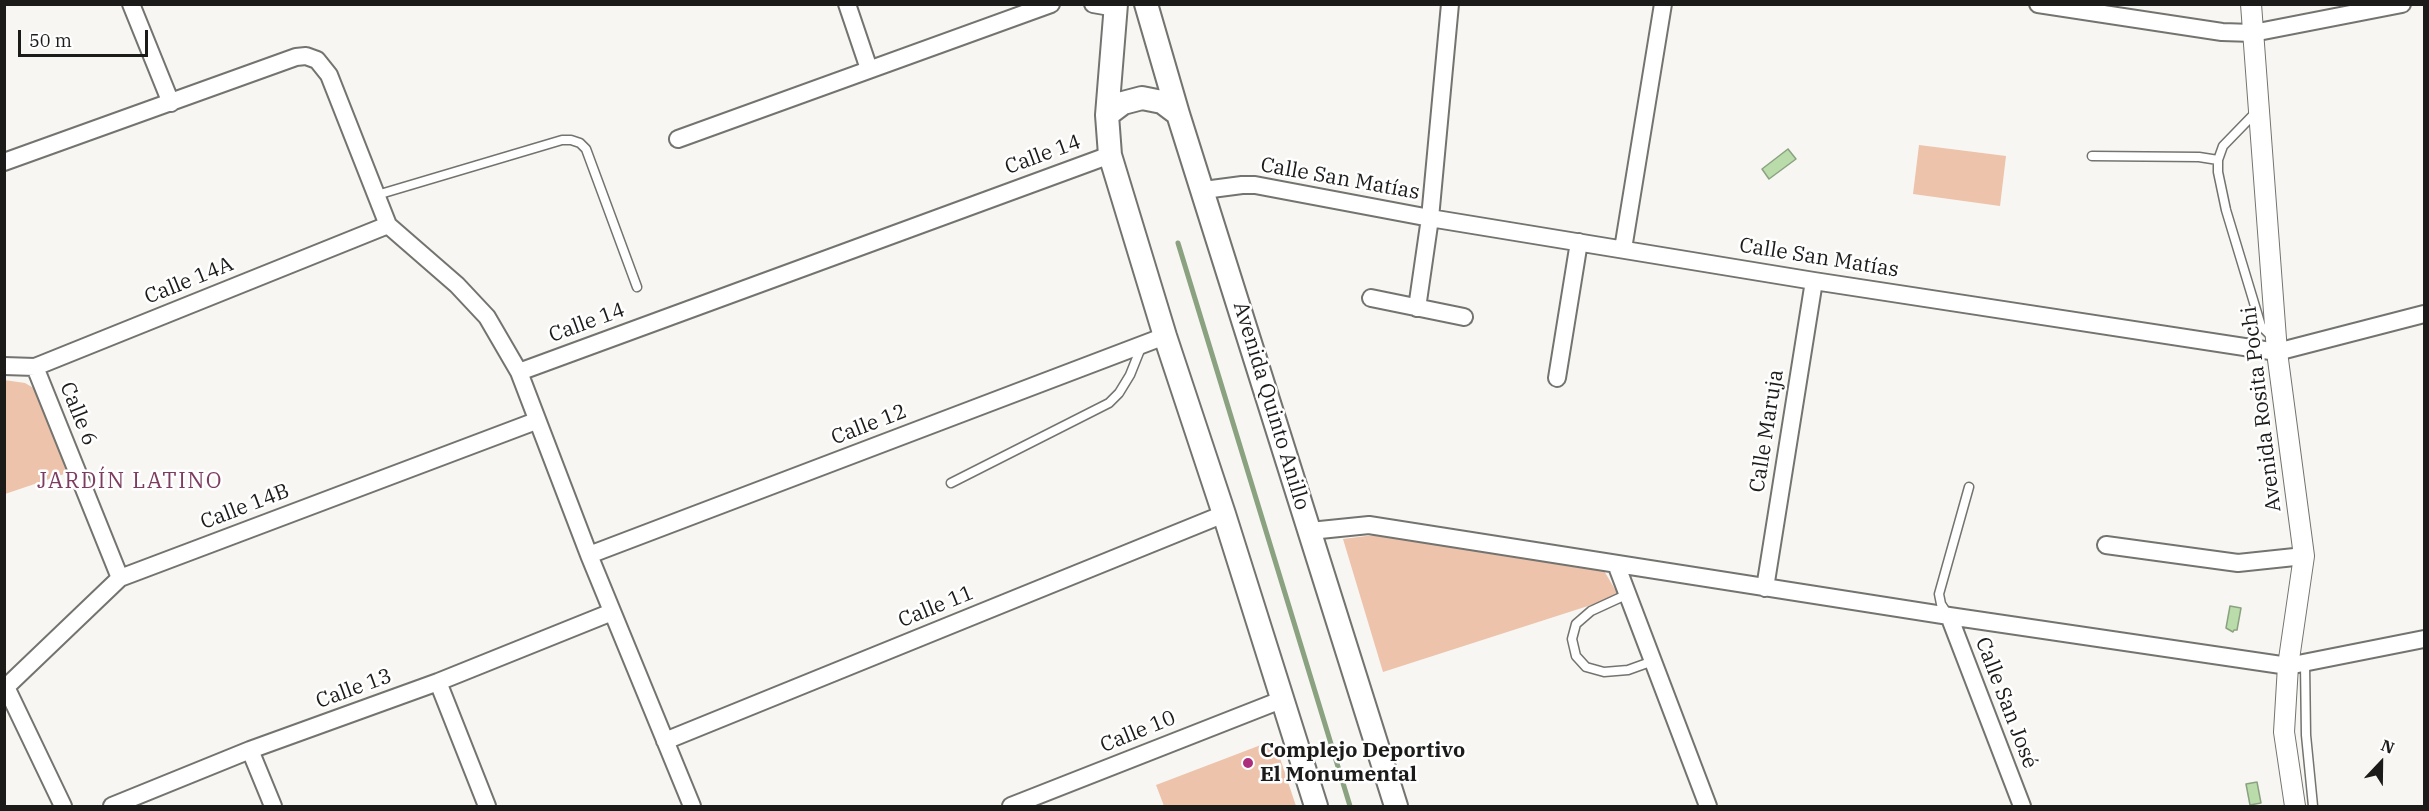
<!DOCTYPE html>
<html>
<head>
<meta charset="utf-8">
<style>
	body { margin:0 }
	#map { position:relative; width:2429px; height:811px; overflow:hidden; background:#f7f6f2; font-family:"IBM Plex Serif",serif }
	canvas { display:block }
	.frame { position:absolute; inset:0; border:6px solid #1b1b1a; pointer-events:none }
	.north { position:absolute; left:2351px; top:733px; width:60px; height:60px; -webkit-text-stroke:4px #fff; paint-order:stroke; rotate:22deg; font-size:16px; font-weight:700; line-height:24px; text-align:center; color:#1b1b1a }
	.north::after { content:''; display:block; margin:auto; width:21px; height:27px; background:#1b1b1a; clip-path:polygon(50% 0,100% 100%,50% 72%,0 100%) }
	.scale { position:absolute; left:18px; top:30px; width:130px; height:27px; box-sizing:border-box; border:3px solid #1b1b1a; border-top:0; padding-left:8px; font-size:18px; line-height:21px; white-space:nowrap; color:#1b1b1a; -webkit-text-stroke:4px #fff; paint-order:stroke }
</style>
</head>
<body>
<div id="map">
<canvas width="2429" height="811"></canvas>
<div class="frame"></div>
<div class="north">N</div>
<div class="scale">50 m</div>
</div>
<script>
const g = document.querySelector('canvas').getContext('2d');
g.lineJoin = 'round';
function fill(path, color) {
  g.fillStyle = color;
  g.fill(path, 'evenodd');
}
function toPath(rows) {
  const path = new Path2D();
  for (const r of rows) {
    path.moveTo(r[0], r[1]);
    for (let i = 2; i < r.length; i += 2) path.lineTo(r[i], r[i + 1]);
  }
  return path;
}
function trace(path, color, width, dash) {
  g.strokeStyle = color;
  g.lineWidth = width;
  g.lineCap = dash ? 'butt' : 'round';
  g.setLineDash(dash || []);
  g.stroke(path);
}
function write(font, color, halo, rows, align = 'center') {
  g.font = font + ' "IBM Plex Serif",serif';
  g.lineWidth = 5;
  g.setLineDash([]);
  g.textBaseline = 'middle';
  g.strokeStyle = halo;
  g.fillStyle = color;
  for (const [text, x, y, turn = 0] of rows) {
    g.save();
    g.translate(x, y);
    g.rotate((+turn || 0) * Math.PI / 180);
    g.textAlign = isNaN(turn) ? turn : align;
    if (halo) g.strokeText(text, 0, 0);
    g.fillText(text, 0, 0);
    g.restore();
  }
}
const green = toPath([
	[1919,145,2006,156,2000,206,1913,194],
	[4,380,25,383,37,390,73,471,5,494],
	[1390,533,1603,569,1619,596,1383,672,1343,539],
	[1274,740,1296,806,1164,806,1156,785]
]);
const water = toPath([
	[1788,149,1796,159,1769,179,1762,169,1788,149],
	[2230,606,2241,608,2237,630,2234,630,2233,632,2226,628,2230,606],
	[2257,782,2261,803,2250,805,2246,784,2257,782]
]);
const stream = toPath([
	[1178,243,1350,806]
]);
const service = toPath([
	[2257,111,2223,146,2218,160,2218,172,2226,210,2261,326,2272,337],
	[2092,156,2199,157,2218,160],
	[377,195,562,140,571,140,580,143,586,149,637,287],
	[951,483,1109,403,1119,393,1130,375,1142,345],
	[1628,594,1591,611,1576,624,1572,639,1576,656,1586,667,1604,672,1628,670,1653,661],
	[1948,615,1941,604,1939,594,1969,487],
	[2305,663,2306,735,2313,806]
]);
const minor = toPath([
	[131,4,171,103],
	[847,4,869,69],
	[1093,4,1116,8],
	[2038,4,2222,32,2253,33,2402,4],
	[678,139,1051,4],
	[4,162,296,57,306,56,317,60,329,75,388,225,457,285,487,317,519,372,589,555,692,806],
	[1204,190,1242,185,1255,185,1430,218,1814,281,2277,352,2424,314],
	[1623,249,1663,4],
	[1371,298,1464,317],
	[1417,308,1430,218,1450,4],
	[4,366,35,367,388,225],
	[35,367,120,578],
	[519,372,1110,155],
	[1557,378,1579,242],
	[1310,531,1369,525,1949,616,2288,666,2424,639],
	[2106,545,2238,563,2304,556],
	[589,555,1165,336],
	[1616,564,1708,806],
	[1765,588,1814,281],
	[1949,616,2022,806],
	[438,682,487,806],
	[6,687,63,806],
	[4,689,120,578,536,421],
	[665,741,1224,514],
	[250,750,273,806],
	[112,806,250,750,438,682,612,612],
	[1011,806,1281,700]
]);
const tertiary = toPath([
	[2251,4,2277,352,2304,556,2288,666,2284,732,2295,806]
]);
const secondary = toPath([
	[1116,4,1107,115,1110,155,1165,336,1224,514,1316,806],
	[1146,4,1178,114,1396,806],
	[1107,115,1123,103,1142,98,1162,102,1178,114]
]);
const markers = [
	[1248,763,6,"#ac2d7c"]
];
const streetNames = [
	["Calle 14",1043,155,-20],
	["Calle San Matías",1340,179,10],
	["Calle San Matías",1819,258,9],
	["Calle 14A",189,281,-22],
	["Calle 14",587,323,-20],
	["Avenida Quinto Anillo",1271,406,73],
	["Avenida Rosita Pochi",2262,409,-97],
	["Calle 6",78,414,68],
	["Calle 12",869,425,-21],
	["Calle Maruja",1767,431,-81],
	["Calle 14B",245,507,-21],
	["Calle 11",936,607,-22],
	["Calle 13",354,689,-20],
	["Calle San José",2006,703,69],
	["Calle 10",1138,732,-22]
];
const poiNames = [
	["Complejo Deportivo",1260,751],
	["El Monumental",1260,775]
];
const neighbourhoodNames = [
	["JARDÍN LATINO",130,482]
];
fill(green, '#edc3ab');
fill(water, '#badcab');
trace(water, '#8aa280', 1.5);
trace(stream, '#8aa280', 5);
trace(service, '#73736f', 11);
trace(minor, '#73736f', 20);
trace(tertiary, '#73736f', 22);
trace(secondary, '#73736f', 26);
trace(service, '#fff', 8);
trace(minor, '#fff', 16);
trace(tertiary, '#fff', 20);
trace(secondary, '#fff', 22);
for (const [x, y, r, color] of markers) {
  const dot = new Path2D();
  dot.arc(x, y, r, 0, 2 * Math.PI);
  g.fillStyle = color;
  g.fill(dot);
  trace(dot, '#fff', 2);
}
write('21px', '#1b1b1a', '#fff', streetNames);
write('bold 21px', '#1b1b1a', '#fff', poiNames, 'left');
g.letterSpacing = '1.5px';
write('22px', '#7d3d60', '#fff', neighbourhoodNames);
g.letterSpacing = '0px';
</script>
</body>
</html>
